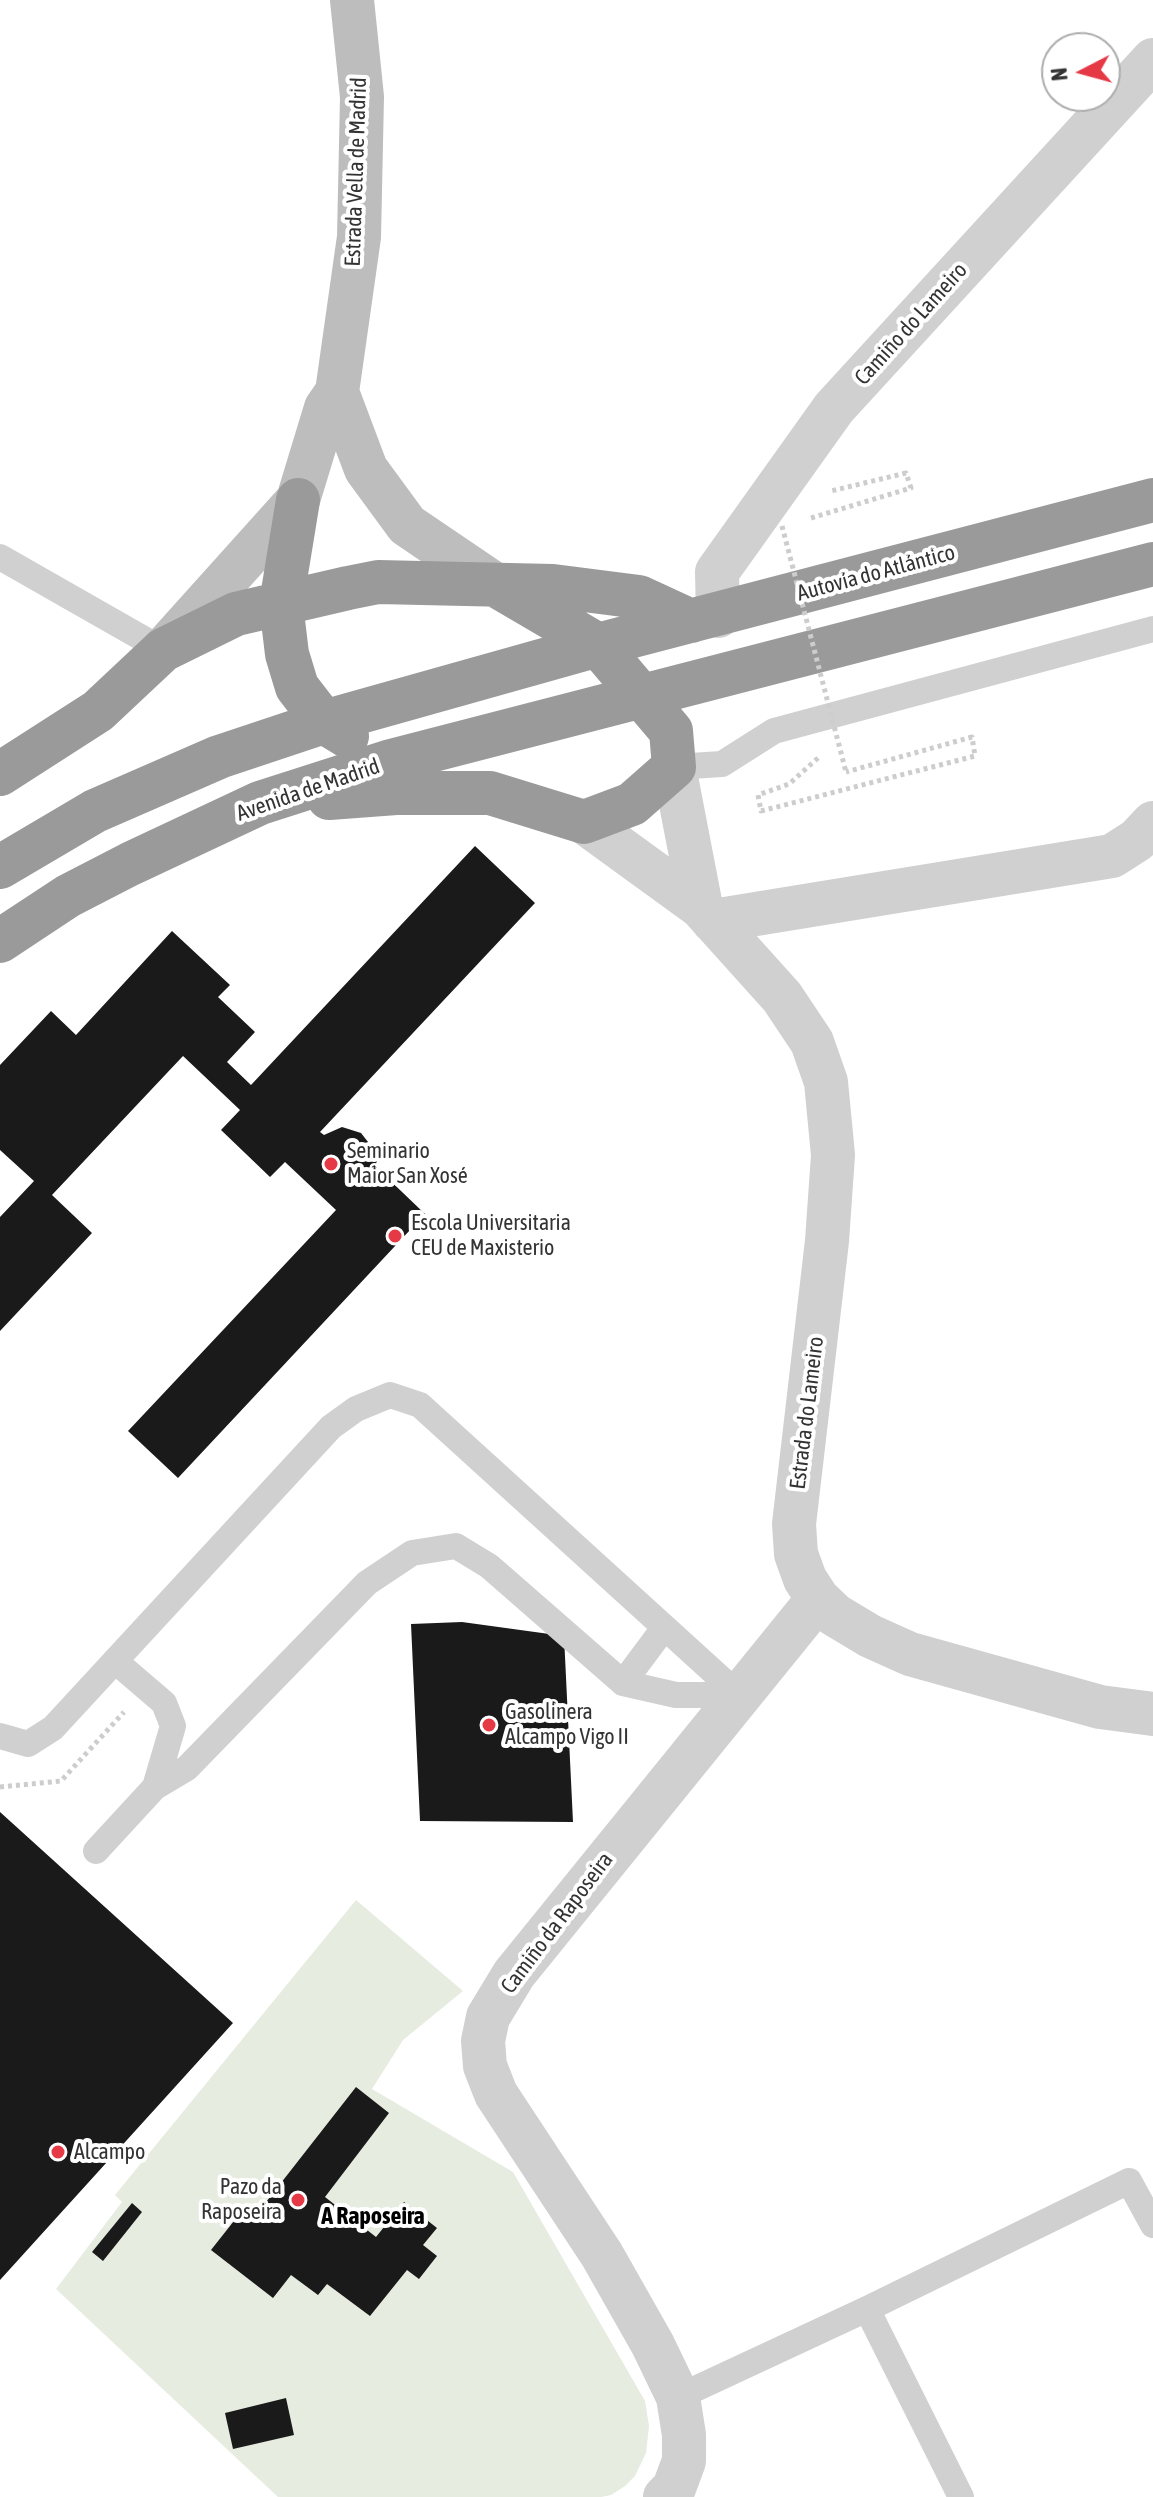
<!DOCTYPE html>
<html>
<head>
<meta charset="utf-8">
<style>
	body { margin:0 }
	#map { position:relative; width:1153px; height:2497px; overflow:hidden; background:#fff; font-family:"Asap Condensed",sans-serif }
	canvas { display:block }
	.north { position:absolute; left:1041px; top:32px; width:80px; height:80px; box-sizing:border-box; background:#fff; border:2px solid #adadad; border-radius:50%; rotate:264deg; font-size:22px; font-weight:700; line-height:32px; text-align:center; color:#333 }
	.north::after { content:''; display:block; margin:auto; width:28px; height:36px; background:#e63946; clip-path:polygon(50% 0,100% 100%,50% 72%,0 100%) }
</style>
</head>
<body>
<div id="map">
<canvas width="1153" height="2497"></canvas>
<div class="north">N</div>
</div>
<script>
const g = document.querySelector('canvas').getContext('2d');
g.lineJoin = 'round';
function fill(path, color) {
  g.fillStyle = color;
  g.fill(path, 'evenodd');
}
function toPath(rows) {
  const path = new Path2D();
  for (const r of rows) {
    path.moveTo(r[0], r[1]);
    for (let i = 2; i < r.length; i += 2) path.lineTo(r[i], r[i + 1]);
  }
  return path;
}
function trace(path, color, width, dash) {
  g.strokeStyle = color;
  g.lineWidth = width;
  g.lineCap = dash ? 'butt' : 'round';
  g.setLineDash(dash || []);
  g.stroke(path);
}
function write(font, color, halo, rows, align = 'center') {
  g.font = font + ' "Asap Condensed",sans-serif';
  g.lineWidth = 8;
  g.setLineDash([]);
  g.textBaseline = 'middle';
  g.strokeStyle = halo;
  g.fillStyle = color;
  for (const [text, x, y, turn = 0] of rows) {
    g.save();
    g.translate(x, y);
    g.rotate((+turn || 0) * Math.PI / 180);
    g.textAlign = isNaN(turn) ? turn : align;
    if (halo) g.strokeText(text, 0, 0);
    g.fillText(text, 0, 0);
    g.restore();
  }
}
const green = toPath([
	[356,1900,463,1991,403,2040,372,2089,513,2172,645,2401,649,2426,646,2453,635,2476,625,2486,611,2495,601,2497,278,2497,56,2289,122,2202,115,2195]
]);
const building = toPath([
	[475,846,535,903,320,1132,324,1135,342,1127,361,1133,379,1156,375,1166,425,1214,178,1478,128,1431,336,1210,285,1162,270,1177,221,1130,240,1110,183,1056,52,1195,92,1233,0,1331,0,1217,34,1181,0,1150,0,1065,51,1011,76,1035,172,931,230,985,218,997,255,1032,227,1062,251,1085],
	[462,1622,564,1636,573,1822,420,1821,411,1624],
	[0,1812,233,2023,0,2280],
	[356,2087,389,2113,325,2197,376,2237,404,2202,437,2228,423,2245,437,2256,419,2279,407,2270,370,2316,327,2284,318,2295,291,2275,273,2298,211,2250,241,2212,252,2220],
	[132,2203,142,2212,103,2261,92,2252],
	[286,2398,294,2435,233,2449,225,2413]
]);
const path = toPath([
	[811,518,911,488,906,473,831,491],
	[818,758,789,784,758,795,761,811,975,756,972,737,846,772],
	[0,1787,61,1781,124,1712]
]);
const lane = toPath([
	[0,557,163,650],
	[674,767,722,764,774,731,1153,629],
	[623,1683,676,1695,739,1695],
	[0,1736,28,1744,53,1728,331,1427,356,1409,390,1395,420,1405,739,1695],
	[155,1787,187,1768,367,1583,412,1553,456,1546,489,1566,623,1683,664,1628],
	[96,1851,155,1787,173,1726,164,1703,115,1661],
	[867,2309,961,2497],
	[678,2397,867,2309,1129,2181,1153,2225]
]);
const street = toPath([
	[718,616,717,572,834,408,1153,60],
	[674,767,701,907],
	[584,822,701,907,782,997,812,1042,826,1082,833,1155,827,1241,794,1524,796,1554,805,1579,818,1599,835,1615,870,1636,910,1654,1100,1707,1153,1714],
	[713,921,1112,856,1137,840,1153,823],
	[665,2497,674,2488,684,2461,684,2435,678,2397,653,2345,602,2255,496,2094,485,2066,483,2041,488,2017,514,1974,818,1599]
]);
const secondary = toPath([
	[337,392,366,469,407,525,497,586],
	[164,649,298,500,326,408,337,392,359,237,362,97,352,0]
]);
const highway = toPath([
	[298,500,281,604,287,654,297,687,324,722,347,736],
	[0,774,98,711,163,650,236,614,348,588,378,582,553,586,639,597,691,621],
	[329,798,396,793,490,793,584,822,632,804,674,767,671,731,598,645,499,587],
	[0,867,95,811,219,757,324,722,598,645,1153,500],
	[0,941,68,896,130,864,260,803,391,761,1153,564]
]);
const pathBridge = toPath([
	[782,526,846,772]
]);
const markers = [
	[331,1164,8,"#e63946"],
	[395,1236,8,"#e63946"],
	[489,1725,8,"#e63946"],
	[58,2152,8,"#e63946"],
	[298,2200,8,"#e63946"]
];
const streetNames = [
	["Estrada Vella de Madrid",356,172,-88],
	["Camiño do Lameiro",911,324,-48],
	["Autovía do Atlántico",876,573,-15],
	["Avenida de Madrid",308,790,-19],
	["Estrada do Lameiro",807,1413,-83],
	["Camiño da Raposeira",557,1923,-53]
];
const poiNames = [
	["Seminario",347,1151],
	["Maior San Xosé",347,1176],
	["Escola Universitaria",411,1223],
	["CEU de Maxisterio",411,1248],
	["Gasolinera",505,1712],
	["Alcampo Vigo II",505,1737],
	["Alcampo",74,2152],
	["Pazo da",282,2187,"right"],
	["Raposeira",282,2212,"right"]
];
const neighbourhoodNames = [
	["A Raposeira",373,2216]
];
fill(green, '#e6ecdf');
fill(building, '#1a1a1a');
trace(path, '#cdcdcd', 5, [4, 4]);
trace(lane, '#d0d0d0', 26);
trace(street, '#d0d0d0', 44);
trace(secondary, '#bdbdbd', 44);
trace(highway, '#9a9a9a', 44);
trace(pathBridge, '#cdcdcd', 5, [4, 4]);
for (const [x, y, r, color] of markers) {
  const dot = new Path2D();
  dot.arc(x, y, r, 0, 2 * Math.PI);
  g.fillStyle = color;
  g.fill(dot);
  trace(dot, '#fff', 3);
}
write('22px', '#333', '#fff', streetNames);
write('22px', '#333', '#fff', poiNames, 'left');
write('bold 24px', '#000', '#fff', neighbourhoodNames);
</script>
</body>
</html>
